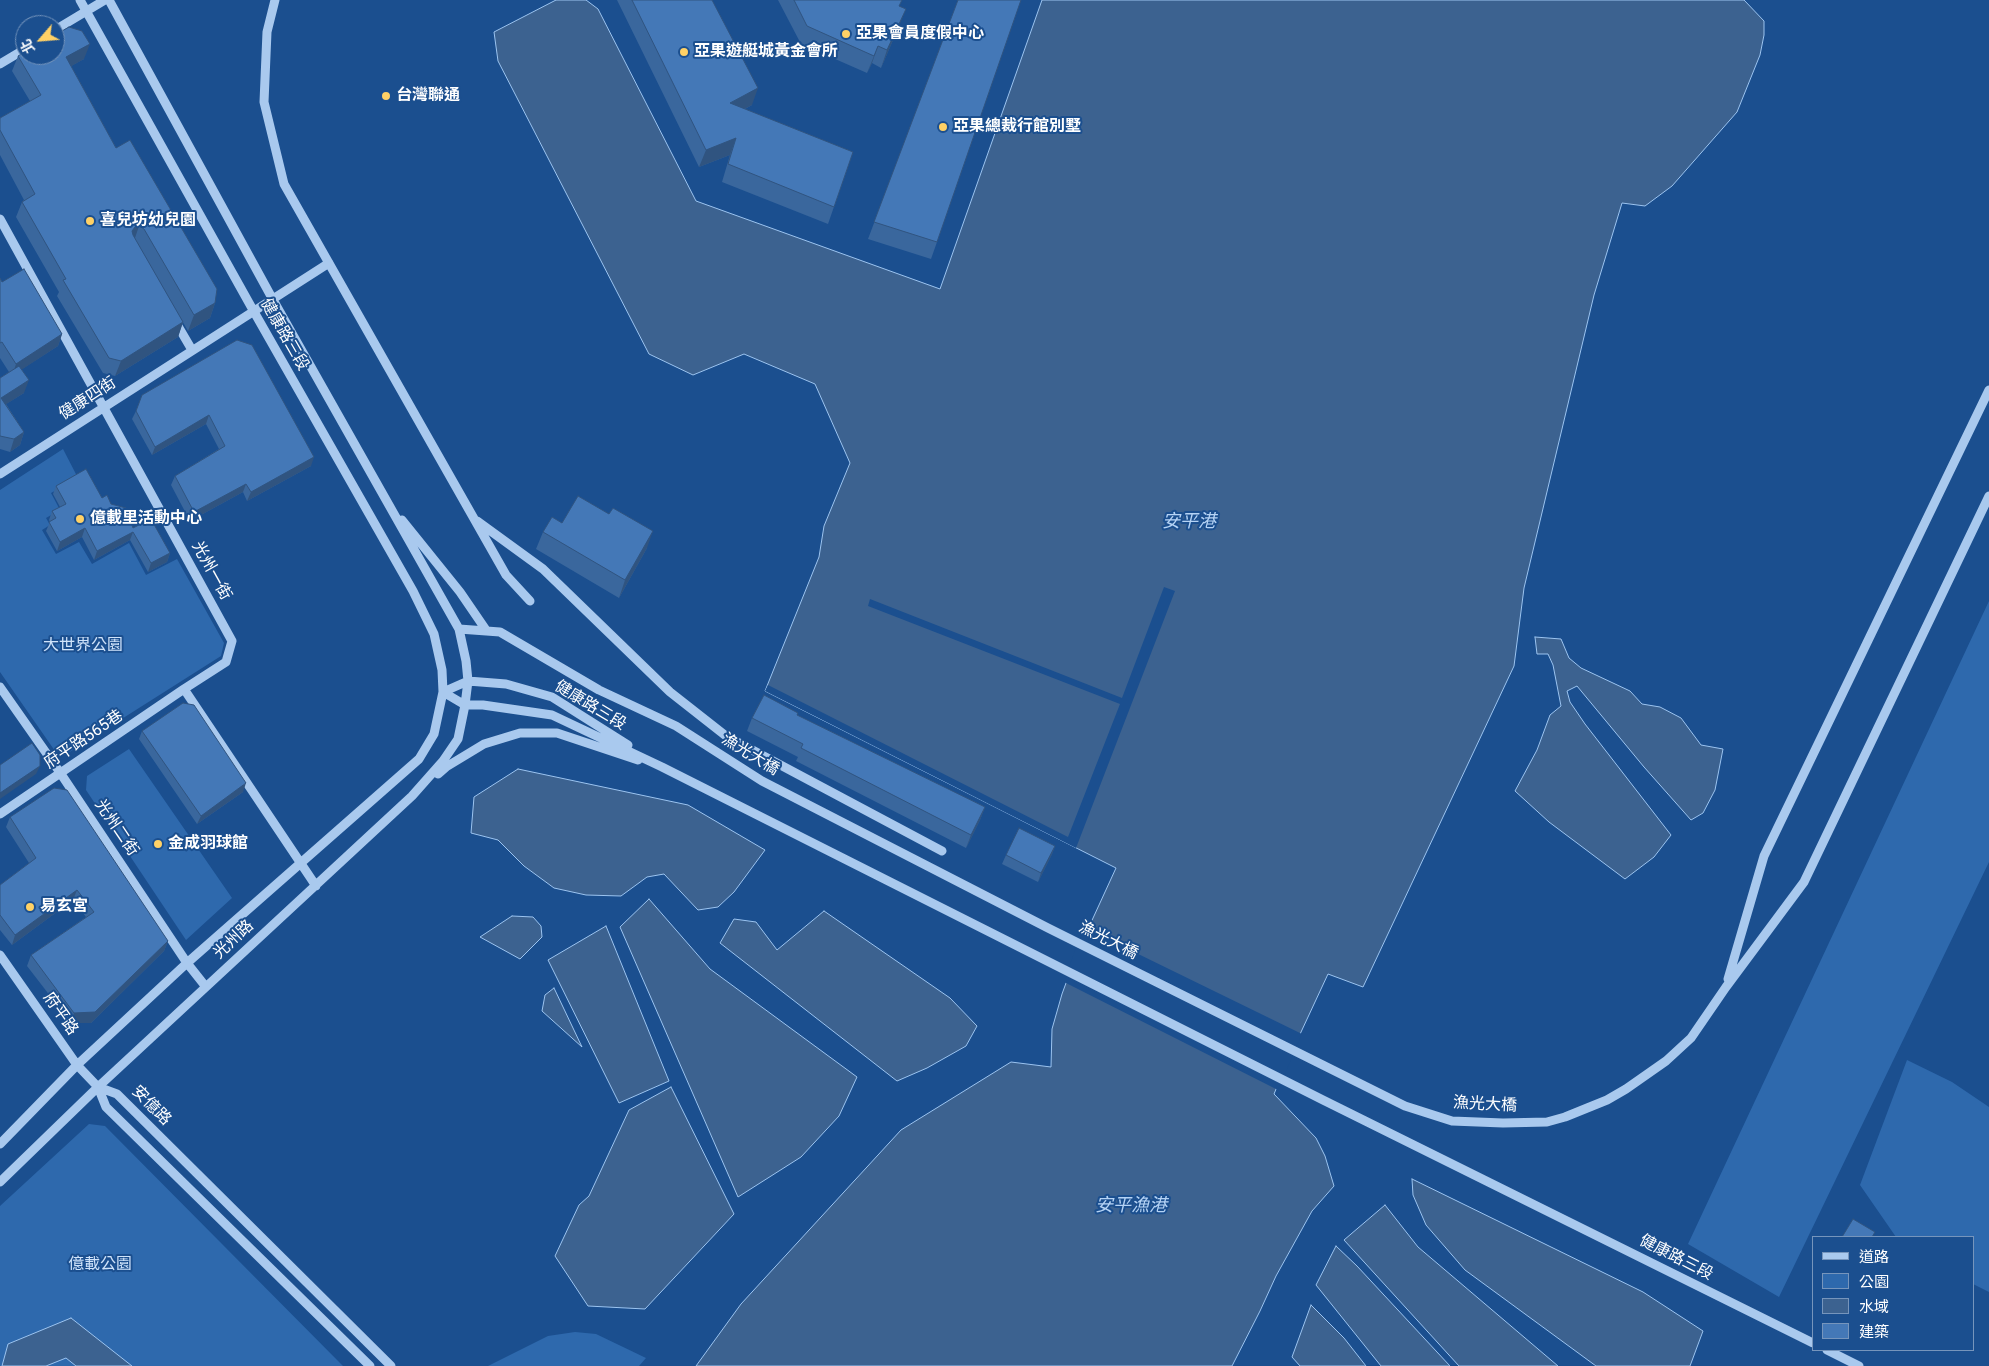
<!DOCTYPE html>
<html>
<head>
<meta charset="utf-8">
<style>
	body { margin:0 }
	#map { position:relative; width:1989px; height:1366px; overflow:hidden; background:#1b4f8f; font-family:Roboto,"Noto Sans TC",sans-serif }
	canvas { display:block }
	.legend { position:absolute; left:1812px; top:1236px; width:162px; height:115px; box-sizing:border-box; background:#1b4f8f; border:1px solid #7695bc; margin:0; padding:6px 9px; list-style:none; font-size:15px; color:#fff }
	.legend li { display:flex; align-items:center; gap:10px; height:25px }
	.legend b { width:25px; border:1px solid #7695bc }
	.north { position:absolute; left:15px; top:15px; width:50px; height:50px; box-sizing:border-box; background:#1b4f8f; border:1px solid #7695bc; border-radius:50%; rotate:243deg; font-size:14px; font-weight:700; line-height:20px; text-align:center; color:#fff }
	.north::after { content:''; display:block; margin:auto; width:18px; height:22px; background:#ffd166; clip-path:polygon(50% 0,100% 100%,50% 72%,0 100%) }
</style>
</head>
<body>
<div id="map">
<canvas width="1989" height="1366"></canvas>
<ul class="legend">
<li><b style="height:6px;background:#a9c9ee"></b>道路</li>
<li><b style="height:14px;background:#2e69ad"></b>公園</li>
<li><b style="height:14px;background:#3c6290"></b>水域</li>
<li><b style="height:14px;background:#4478b7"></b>建築</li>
</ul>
<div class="north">北</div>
</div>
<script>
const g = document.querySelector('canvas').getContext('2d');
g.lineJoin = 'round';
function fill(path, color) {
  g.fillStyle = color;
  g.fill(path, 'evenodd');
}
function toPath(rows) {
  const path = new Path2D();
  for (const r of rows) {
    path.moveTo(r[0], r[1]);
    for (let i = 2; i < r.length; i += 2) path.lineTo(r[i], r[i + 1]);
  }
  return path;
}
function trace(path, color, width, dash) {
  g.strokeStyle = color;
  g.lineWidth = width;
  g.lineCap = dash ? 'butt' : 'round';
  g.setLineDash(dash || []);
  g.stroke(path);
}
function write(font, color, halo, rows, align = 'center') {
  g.font = font + ' Roboto,"Noto Sans TC",sans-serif';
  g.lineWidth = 4;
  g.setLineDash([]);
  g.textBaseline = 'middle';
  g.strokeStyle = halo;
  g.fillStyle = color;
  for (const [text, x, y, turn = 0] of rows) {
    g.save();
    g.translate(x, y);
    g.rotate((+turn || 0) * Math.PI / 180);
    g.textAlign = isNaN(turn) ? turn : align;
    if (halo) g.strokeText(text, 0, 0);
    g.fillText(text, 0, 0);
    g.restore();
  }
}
const green = toPath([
	[63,449,78,478,51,493,60,510,46,518,50,525,42,530,56,554,79,542,92,564,129,543,146,575,177,559,224,643,221,656,68,753,55,751,0,672,0,490],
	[1989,601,1989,862,1779,1297,1688,1244],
	[129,749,232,898,186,940,86,790,87,776],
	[1907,1060,1952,1082,1989,1107,1989,1292,1973,1284,1973,1237,1896,1237,1860,1185],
	[89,1124,105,1126,343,1366,0,1366,0,1206],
	[575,1332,596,1334,646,1358,639,1366,488,1366,548,1336]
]);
const water = toPath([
	[556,0,586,0,598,9,696,201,940,289,1042,0,1744,0,1764,21,1764,35,1760,55,1737,112,1672,186,1645,206,1622,203,1594,295,1524,588,1514,666,1363,987,1328,974,1288,1060,1274,1094,1316,1138,1325,1156,1334,1186,1312,1211,1276,1276,1260,1311,1232,1366,696,1366,741,1304,901,1130,1011,1062,1051,1067,1052,1029,1062,994,1077,953,1116,868,765,691,819,557,824,526,850,463,815,384,744,354,693,375,649,354,498,61,494,32,556,0],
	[1535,637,1561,639,1569,658,1581,668,1630,691,1642,704,1660,707,1681,718,1701,745,1723,749,1715,790,1703,813,1691,820,1644,767,1577,686,1567,691,1570,702,1585,724,1671,835,1654,857,1625,879,1549,822,1515,791,1537,750,1550,715,1561,706,1553,665,1548,654,1537,654,1535,637],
	[518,769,688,805,765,850,734,892,718,907,698,910,664,874,647,877,621,896,586,895,554,888,524,866,498,840,471,833,474,797,518,769],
	[649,899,710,969,857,1077,839,1116,801,1157,738,1197,620,927,649,899],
	[824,911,950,998,977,1026,966,1046,927,1068,897,1081,720,943,734,919,756,922,777,950,824,911],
	[512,916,533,917,541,926,542,937,520,959,480,937,512,916],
	[606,926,669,1081,619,1103,548,960,606,926],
	[554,988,582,1047,542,1011,545,995,554,988],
	[671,1087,734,1214,645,1309,588,1306,555,1256,579,1205,589,1196,629,1110,671,1087],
	[1412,1179,1643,1292,1703,1331,1690,1366,1596,1366,1465,1270,1426,1225,1413,1195,1412,1179],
	[1385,1205,1418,1247,1558,1366,1459,1366,1344,1240,1385,1205],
	[1336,1246,1357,1266,1450,1366,1381,1366,1316,1285,1336,1246],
	[1311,1305,1344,1338,1366,1366,1300,1366,1292,1357,1311,1305],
	[71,1318,132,1366,76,1366,66,1358,46,1366,2,1366,8,1344,71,1318]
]);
const pier = toPath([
	[1164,587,1175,591,1076,848,765,691,768,685,1068,837,1120,704,868,606,870,599,1122,698],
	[1085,928,1302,1034,1278,1090,1064,982,1074,953]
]);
const minor = toPath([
	[275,0,267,32,264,102,284,184,506,575,530,601],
	[55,30,105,0],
	[0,64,25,49],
	[0,219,232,641,226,662,184,689,316,886],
	[175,321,192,350],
	[0,474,329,263],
	[402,520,460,592,486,630],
	[477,521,543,569,670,692,726,736,942,851],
	[459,629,500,632,599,690,676,726,762,781,1048,928,1405,1106,1452,1121,1503,1123,1547,1122,1565,1117,1607,1100,1626,1089,1666,1061,1691,1038,1726,987,1804,882,1989,496],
	[0,687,61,774,187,963,206,987],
	[443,692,465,705,483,705,552,715,662,767,1323,1100,1813,1343],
	[443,692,468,681,506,684,552,697,628,745],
	[438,774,446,767,484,744,520,733,557,733,638,760],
	[0,814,184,689],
	[0,955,77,1065,98,1087,106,1107,370,1366],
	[1728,979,1764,856,1989,390],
	[98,1087,117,1094,391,1366],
	[0,1144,77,1065,187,963,419,759,434,734,443,692,442,670,434,634,413,591,253,310,80,0],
	[0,1182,98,1087,412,796,443,761,458,739,465,705,468,681,466,661,459,629,272,298,109,0],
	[1827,1350,1859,1366]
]);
const wall = toPath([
	[617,0,712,0,752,105,745,109,853,152,828,224,722,182,730,155,699,167],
	[778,0,902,0,899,6,899,26,881,68,872,63,867,73,801,44],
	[958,0,937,242,931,259,868,239],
	[18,56,84,59,71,66,116,148,215,303,210,318,188,331,138,244,183,322,178,337,115,376,103,373,57,296,59,292,16,217,22,202,24,200,0,155,0,118,30,101,12,71],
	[0,278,2,282,62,334,58,346,22,369,24,393,6,404,24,432,20,445,10,452,0,449,0,378,9,372,0,358],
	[237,340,311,466,247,501,243,492,190,521,171,485,175,476,219,449,206,424,152,455,132,419,136,411],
	[56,486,102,498,111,504,133,528,170,553,167,562,148,572,130,540,94,560,82,537,57,551,46,531,50,522,49,520,52,511,60,507,53,494],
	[609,514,647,548,619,598,536,549,543,532,562,523],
	[797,715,985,807,980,820,966,848,796,761,798,757,747,731,752,718],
	[142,731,243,792,197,824,139,739],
	[10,817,168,941,164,951,91,1023,71,1023,27,966,31,955,86,917,73,900,12,945,0,930,0,885,29,863,6,827],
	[1055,846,1052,854,1038,882,1002,864,1006,855]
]);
const shadedWall = toPath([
	[906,9,899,26,881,68,887,50],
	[90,44,84,59,61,72,66,57],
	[878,46,872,63,867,73,874,56],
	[758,88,752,105,724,120,730,103],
	[736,138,730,155,699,167,706,150],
	[139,226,134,241,132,231,135,227],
	[215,303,210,318,188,331,194,315],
	[183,322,178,337,115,376,121,361],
	[62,334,58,346,12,376,16,364],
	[29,380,24,393,0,408,1,398],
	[209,415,206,424,152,455,155,447],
	[24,432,20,445,10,452,14,439],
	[314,457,311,466,247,501,251,492],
	[246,484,243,492,190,521,194,512],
	[85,528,82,537,57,551,60,542],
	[653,531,647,548,619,598,625,580],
	[133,532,130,540,94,560,97,551],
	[170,553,167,562,148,572,151,563],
	[40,766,36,774,0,799,0,793],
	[246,783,243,792,197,824,201,816],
	[985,807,980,820,966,848,971,835],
	[1055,846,1052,854,1038,882,1041,873],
	[77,890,73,900,12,945,15,935],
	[168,941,164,951,91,1023,71,1023,74,1013]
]);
const building = toPath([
	[632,0,712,0,758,88,730,103,853,152,834,207,728,164,736,138,706,150,632,0],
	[794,0,902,0,899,6,906,9,887,50,878,46,874,56,807,26,794,0],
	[958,0,1021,0,937,242,874,222,958,0],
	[69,27,82,31,90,44,66,57,116,148,130,140,217,289,215,303,194,315,144,229,139,226,135,227,132,231,133,235,183,322,121,361,109,358,63,280,66,279,22,202,35,194,0,130,0,118,41,95,18,56,25,52,25,55,55,55,55,35,69,27],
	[24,269,62,334,16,364,2,342,0,343,0,278,2,282,24,269],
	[237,340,252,345,314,457,251,492,246,484,194,512,175,476,225,446,209,415,155,447,136,411,142,395,237,340],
	[19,366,29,380,1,398,24,432,14,439,0,436,0,378,19,366],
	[86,469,102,498,107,495,111,504,126,508,133,528,151,519,170,553,151,563,133,532,97,551,85,528,60,542,49,522,56,518,52,511,66,504,56,486,86,469],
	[578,496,609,514,613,508,653,531,625,580,543,532,552,517,562,523,578,496],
	[764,695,798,713,797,715,985,807,971,835,801,748,803,744,752,718,764,695],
	[183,703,194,705,246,783,201,816,142,731,183,703],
	[32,743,40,755,40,766,0,793,0,765,32,743],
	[54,788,67,790,168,941,95,1012,74,1013,31,955,94,912,77,890,15,935,0,915,0,885,36,858,10,817,54,788],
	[1019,828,1055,846,1041,873,1006,855,1019,828],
	[1853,1219,1875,1232,1872,1237,1842,1237,1853,1219]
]);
const markers = [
	[846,34,5,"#ffd166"],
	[684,52,5,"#ffd166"],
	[386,96,5,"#ffd166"],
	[943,127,5,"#ffd166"],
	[90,221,5,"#ffd166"],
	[80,519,5,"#ffd166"],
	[158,844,5,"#ffd166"],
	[30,907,5,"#ffd166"]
];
const poiNames = [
	["亞果會員度假中心",856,34],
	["亞果遊艇城黃金會所",694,52],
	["台灣聯通",396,96],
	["亞果總裁行館別墅",953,127],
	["喜兒坊幼兒園",100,221],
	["億載里活動中心",90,519],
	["金成羽球館",168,844],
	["易玄宮",40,907]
];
const streetNames = [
	["健康路三段",284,335,60],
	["健康四街",88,399,-33],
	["光州一街",211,571,61],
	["健康路三段",590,706,31],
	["府平路565巷",84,740,-34],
	["漁光大橋",750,755,32],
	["光州二街",116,828,56],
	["光州路",234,940,-43],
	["漁光大橋",1108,941,27],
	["府平路",60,1014,55],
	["漁光大橋",1485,1105,3],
	["安億路",151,1106,45],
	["健康路三段",1676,1258,27]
];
const parkNames = [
	["大世界公園",83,646],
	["億載公園",100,1265]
];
const waterNames = [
	["安平港",1189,522],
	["安平漁港",1131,1206]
];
fill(green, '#2e69ad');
fill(water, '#3c6290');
trace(water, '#9cc4f0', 1);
fill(pier, '#1b4f8f');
trace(minor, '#a9c9ee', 9);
fill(wall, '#3a679d');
fill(shadedWall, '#305480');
fill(building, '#4478b7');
trace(building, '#305480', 1);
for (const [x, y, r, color] of markers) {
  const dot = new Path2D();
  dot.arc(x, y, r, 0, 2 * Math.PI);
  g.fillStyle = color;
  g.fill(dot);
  trace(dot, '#1b4f8f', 2);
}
write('bold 16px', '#fff', '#1b4f8f', poiNames, 'left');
write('16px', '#fff', '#1b4f8f', streetNames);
write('16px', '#cfe3fa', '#1b4f8f', parkNames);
write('italic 18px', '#b5d3f5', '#1b4f8f', waterNames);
</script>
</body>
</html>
